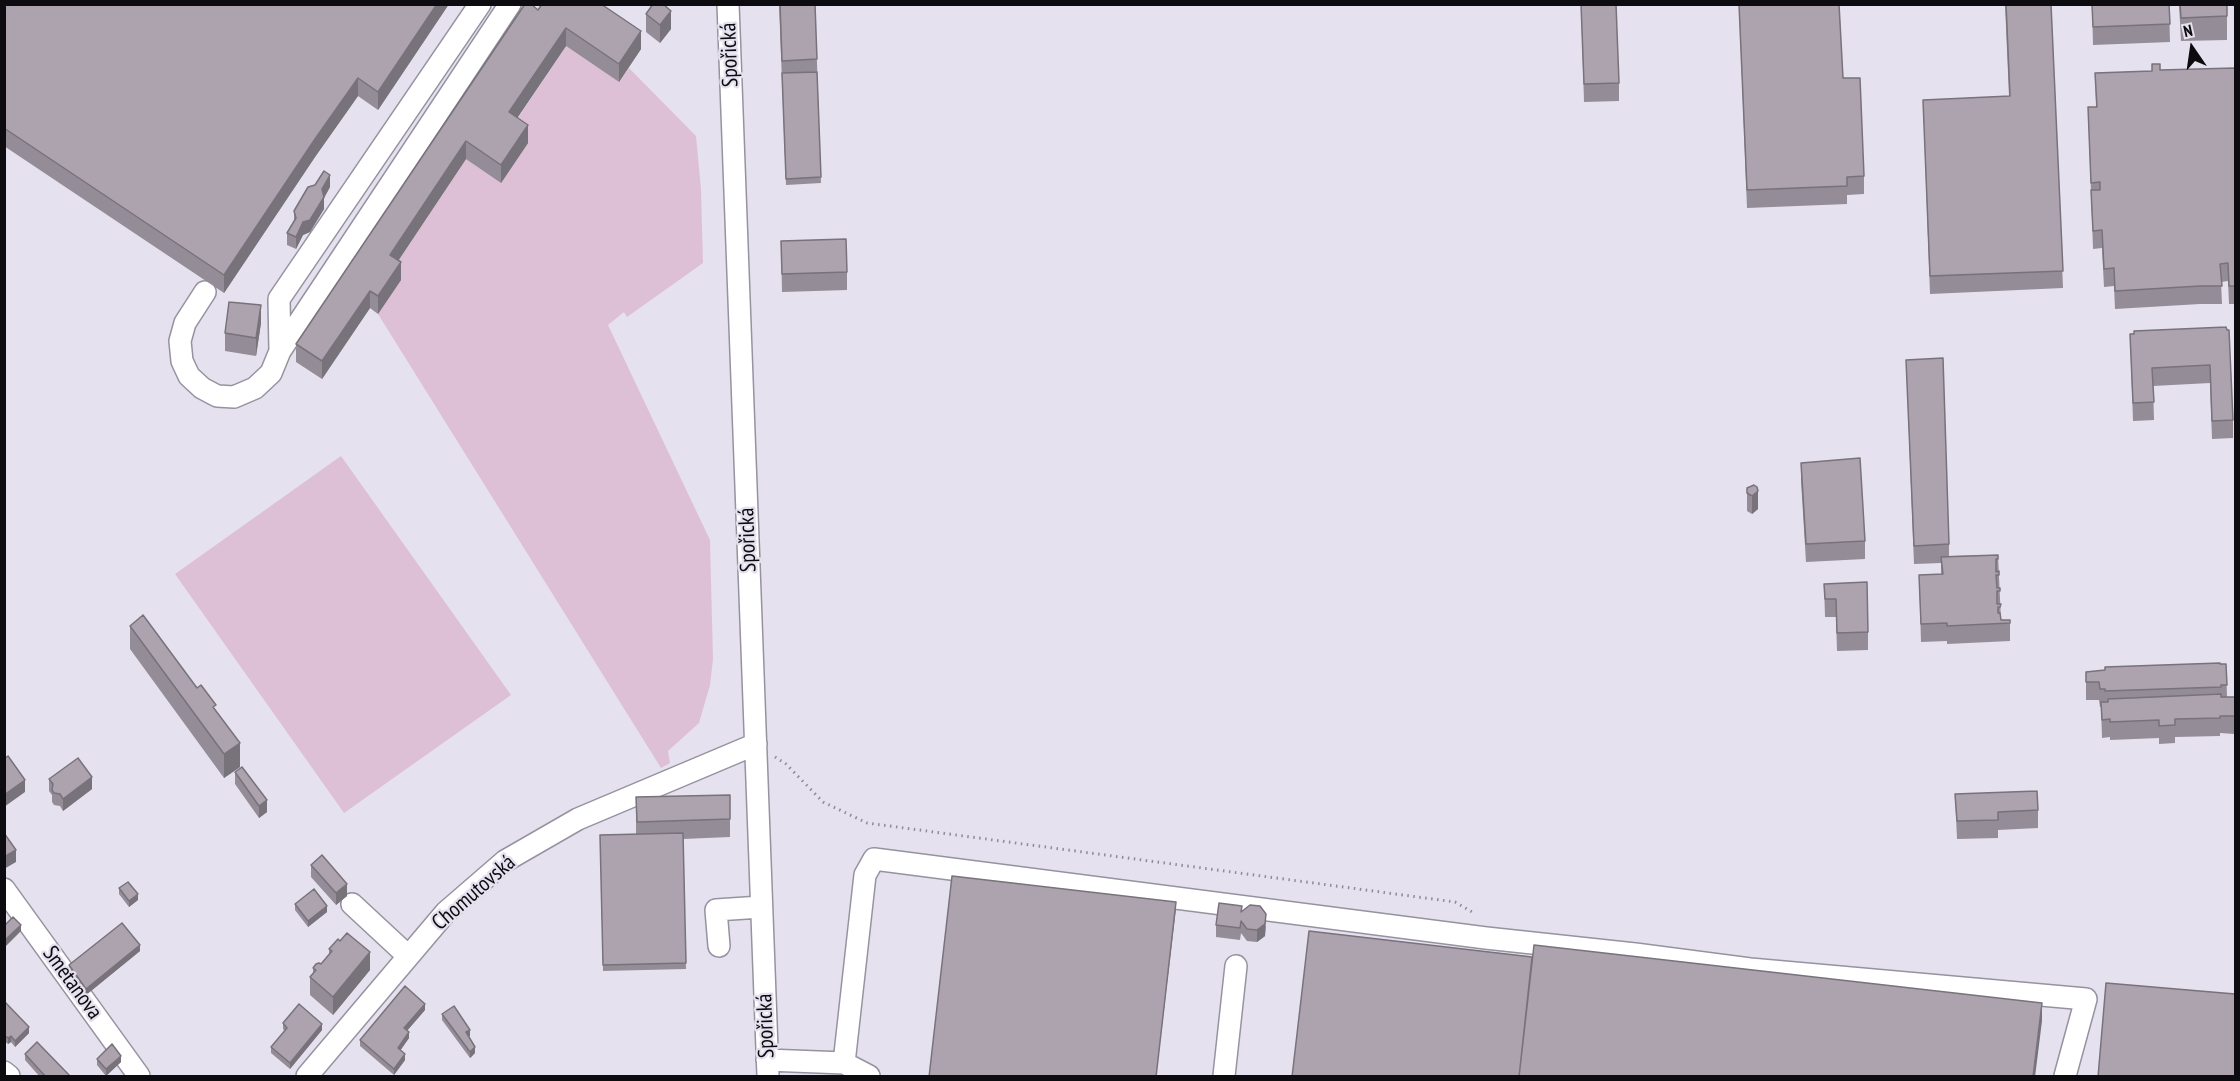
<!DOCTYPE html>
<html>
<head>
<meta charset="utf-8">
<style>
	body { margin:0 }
	#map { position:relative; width:2240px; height:1081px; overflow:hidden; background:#e5e1ef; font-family:"PT Sans Narrow",sans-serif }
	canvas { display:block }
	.frame { position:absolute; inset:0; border:6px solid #0c0b0f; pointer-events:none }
	.north { position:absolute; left:2162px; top:18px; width:60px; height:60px; -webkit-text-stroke:4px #e5e1ef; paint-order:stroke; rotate:347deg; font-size:16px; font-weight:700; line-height:24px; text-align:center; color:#0c0b0f }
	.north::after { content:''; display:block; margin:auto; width:21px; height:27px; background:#0c0b0f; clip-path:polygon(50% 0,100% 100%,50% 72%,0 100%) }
</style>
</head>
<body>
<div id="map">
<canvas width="2240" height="1081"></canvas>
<div class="frame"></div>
<div class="north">N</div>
</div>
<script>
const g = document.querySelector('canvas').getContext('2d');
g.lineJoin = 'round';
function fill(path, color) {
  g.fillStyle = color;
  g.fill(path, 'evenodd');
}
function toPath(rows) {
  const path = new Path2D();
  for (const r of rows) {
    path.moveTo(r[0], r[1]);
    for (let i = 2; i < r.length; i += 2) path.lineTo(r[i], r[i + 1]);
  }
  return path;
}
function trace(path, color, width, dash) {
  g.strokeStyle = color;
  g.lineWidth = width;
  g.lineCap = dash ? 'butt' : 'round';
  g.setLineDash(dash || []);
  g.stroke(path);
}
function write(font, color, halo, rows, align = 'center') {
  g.font = font + ' "PT Sans Narrow",sans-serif';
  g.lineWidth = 4.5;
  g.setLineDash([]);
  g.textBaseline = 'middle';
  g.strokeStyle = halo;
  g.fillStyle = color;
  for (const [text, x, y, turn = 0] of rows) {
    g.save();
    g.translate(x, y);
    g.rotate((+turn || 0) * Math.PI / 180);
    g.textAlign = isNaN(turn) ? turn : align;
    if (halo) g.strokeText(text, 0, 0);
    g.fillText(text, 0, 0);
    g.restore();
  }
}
const green = toPath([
	[566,46,619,82,629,68,696,136,701,189,703,263,627,317,624,312,608,325,710,540,713,659,710,685,699,723,668,751,670,763,661,768,378,314,400,281,390,273,466,159,510,130],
	[341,456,511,695,344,813,175,574]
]);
const path = toPath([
	[775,757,786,764,823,802,867,823,1455,902,1474,913]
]);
const minor = toPath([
	[728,4,768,1076],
	[205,292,185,323,180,341,182,361,189,376,202,388,217,396,234,397,255,388,271,373,280,351,510,4],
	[280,351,279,299,480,4],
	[4,889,139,1076],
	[352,904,408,956],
	[719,946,716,910,761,907],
	[767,1060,844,1063,869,1076],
	[844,1063,865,875,874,859,1486,938,1635,954,1750,969,2086,999,2065,1076],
	[4,1072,9,1076],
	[307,1076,446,912,505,861,578,819,756,744],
	[1224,1076,1236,966]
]);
const wall = toPath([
	[4,4,449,4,378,110,358,96,315,157,224,293,4,146],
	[779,4,815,4,821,183,786,185],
	[1581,4,1619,83,1619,101,1584,102],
	[1739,4,1839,4,1843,78,1864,176,1864,194,1847,195,1847,204,1747,208],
	[2005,4,2051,4,2063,288,1930,294,1923,100,2009,96],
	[2092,4,2169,4,2170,42,2093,45],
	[2179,4,2227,4,2227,40,2181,41],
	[538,10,641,49,619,82,566,46,518,117,528,143,501,183,466,159,398,261,401,280,378,314,370,308,322,379,296,362,296,344],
	[646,14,671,29,660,43,646,32],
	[2235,68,2235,304,2229,304,2228,281,2221,282,2222,304,2200,304,2115,309,2114,286,2104,287,2102,248,2093,249,2088,107,2096,107,2095,73],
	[330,187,324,198,324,209,310,232,303,235,296,249,287,245,287,233,294,221,294,211],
	[781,241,847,272,847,290,782,292],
	[261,323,256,356,225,351,225,333],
	[2226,327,2233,420,2233,438,2212,439,2210,383,2153,386,2154,420,2133,421,2130,334],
	[1906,360,1949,544,1949,556,1998,555,2001,620,2010,620,2010,641,1947,644,1947,641,1921,642,1919,575,1941,574,1941,563,1914,564],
	[1801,463,1865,541,1865,559,1806,562,1801,481],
	[1747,488,1758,509,1752,514,1747,511],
	[1824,584,1868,632,1868,650,1837,651,1836,617,1825,617],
	[130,626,197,688,216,711,240,767,224,778,130,649],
	[2226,664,2227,697,2235,697,2235,734,2220,733,2220,736,2175,737,2175,743,2159,744,2159,738,2110,740,2110,737,2102,738,2101,707,2100,707,2099,700,2086,700,2086,672],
	[235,772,267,812,259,818,235,784],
	[49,779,92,789,63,811,60,806,54,805,52,802,52,795,49,791],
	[1955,794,2038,810,2038,828,1998,830,1998,838,1957,839],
	[730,795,730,837,683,839,686,969,603,971,600,835,636,834,636,797],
	[311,865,347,896,336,905,311,877],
	[119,888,138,900,129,907,119,894],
	[295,904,327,912,308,927,295,910],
	[1242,911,1266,926,1265,936,1257,942,1247,941,1241,933,1240,940,1216,937,1216,925],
	[329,949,370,970,333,1015,310,995,310,977,313,973,313,968,321,964,329,954],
	[140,951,86,995,69,971,69,965],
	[4,1001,29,1033,15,1047,11,1042,8,1044,4,1041],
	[425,1010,407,1031,409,1038,400,1050,405,1060,394,1075,360,1046,360,1040],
	[442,1014,470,1036,468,1037,475,1053,470,1058,442,1020],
	[283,1023,322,1030,290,1069,271,1053,271,1047,285,1031,283,1029],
	[25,1054,70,1077,40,1077,25,1060],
	[97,1059,121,1062,106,1076,97,1065]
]);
const shadedWall = toPath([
	[437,4,449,4,378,110,378,92],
	[671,11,671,29,660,43,660,25],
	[566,28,566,46,509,130,509,112],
	[641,31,641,49,619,82,619,64],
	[358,78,358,96,315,157,224,293,224,275,315,139],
	[528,125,528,143,501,183,501,165],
	[466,141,466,159,390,273,390,255],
	[330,175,330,187,324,198,324,209,310,232,303,235,296,249,296,237,303,222],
	[401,262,401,280,378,314,378,296],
	[370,291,370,308,322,379,322,361],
	[261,305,261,323,256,356,256,338],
	[1758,491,1758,509,1752,514,1752,496],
	[240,743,240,767,224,778,224,754],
	[92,777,92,789,63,811,63,799],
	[25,780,25,792,4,807,4,795],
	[267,800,267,812,259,818,259,806],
	[16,850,16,862,4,869,4,857],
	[347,884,347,896,336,905,336,893],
	[138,894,138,900,129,907,129,901],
	[1176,902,1176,908,1156,1077],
	[327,906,327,912,308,927,308,921],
	[1266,914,1265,936,1257,942,1257,930],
	[21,925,21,931,5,947,5,940],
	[140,945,140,951,86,995,86,989],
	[370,952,370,970,333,1015,333,997],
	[2042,1003,2042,1021,2035,1077,2033,1077],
	[425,1004,425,1010,404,1034,404,1028],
	[322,1024,322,1030,290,1069,290,1063],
	[29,1027,29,1033,15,1047,15,1041],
	[470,1030,470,1036,466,1038,466,1032],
	[409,1032,409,1038,398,1054,398,1048],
	[11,1036,11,1042,8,1044,8,1038],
	[475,1047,475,1053,470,1058,470,1052],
	[405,1054,405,1060,394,1075,394,1069],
	[121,1056,121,1062,106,1076,106,1069]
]);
const building = toPath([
	[4,4,437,4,378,92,358,78,315,139,224,275,4,128,4,4],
	[525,4,531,4,538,10,542,4,601,4,641,31,619,64,566,28,509,112,528,125,501,165,466,141,390,255,401,262,378,296,370,291,322,361,296,344,525,4],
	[653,4,663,4,671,11,660,25,646,14,653,4],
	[780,4,815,4,817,59,782,61,780,4],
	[1581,4,1616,4,1619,83,1584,84,1581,4],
	[1739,4,1839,4,1843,78,1860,78,1864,176,1847,177,1847,186,1747,190,1739,4],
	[2006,4,2051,4,2063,271,1930,276,1923,100,2010,96,2006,4],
	[2092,4,2169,4,2170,24,2093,27,2092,4],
	[2180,4,2227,4,2227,16,2181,18,2180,4],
	[2152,64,2160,64,2160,70,2235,68,2235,286,2229,286,2228,263,2220,264,2222,286,2200,286,2115,291,2114,268,2104,269,2102,230,2093,231,2091,190,2100,190,2100,182,2091,183,2088,107,2097,107,2095,73,2152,71,2152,64],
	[817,72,821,177,786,179,782,73,817,72],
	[324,171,330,175,322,189,324,197,310,220,303,222,296,237,287,233,296,218,294,211,308,187,315,185,324,171],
	[846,239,847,272,782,274,781,241,846,239],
	[229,302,261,305,256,338,225,333,229,302],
	[2226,327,2227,330,2229,330,2233,420,2212,421,2210,365,2152,368,2154,402,2133,403,2130,334,2134,334,2134,331,2226,327],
	[1943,358,1949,544,1914,546,1906,360,1943,358],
	[1860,458,1865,541,1806,544,1801,463,1860,458],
	[1754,485,1757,487,1758,491,1752,496,1747,493,1747,488,1754,485],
	[1998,555,1998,559,1996,559,1996,572,1999,571,1999,575,1996,575,1997,588,2000,588,2000,591,1997,591,1997,604,2001,604,2000,607,1998,607,1998,613,2000,613,2001,620,2010,620,2010,623,1947,626,1947,623,1921,624,1919,575,1943,574,1941,557,1998,555],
	[1867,582,1868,632,1837,633,1836,599,1825,599,1824,584,1867,582],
	[143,615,197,688,201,685,216,705,213,707,240,743,224,754,130,626,143,615],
	[2220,663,2220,664,2226,664,2227,685,2221,685,2221,687,2105,691,2105,689,2100,689,2099,682,2086,682,2086,672,2105,670,2105,667,2220,663],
	[2221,694,2221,697,2235,697,2235,716,2220,716,2220,718,2175,719,2175,725,2159,726,2159,720,2110,722,2110,719,2102,720,2101,702,2108,702,2108,699,2221,694],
	[8,756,25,780,4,795,4,759,8,756],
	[78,758,92,777,63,799,60,794,54,793,52,790,53,784,49,779,78,758],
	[242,767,267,800,259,806,235,772,242,767],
	[2037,791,2038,810,1998,812,1998,820,1957,821,1955,794,2037,791],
	[730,795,730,819,637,822,636,797,730,795],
	[4,833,16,850,4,857,4,833],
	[683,833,686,963,603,965,600,835,683,833],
	[322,855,347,884,336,893,311,865,322,855],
	[952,876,1176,902,1156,1077,929,1077,952,876],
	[128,882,138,894,129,901,119,888,128,882],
	[314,889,327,906,308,921,295,904,314,889],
	[1219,903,1242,906,1241,912,1250,905,1260,906,1266,914,1265,924,1257,930,1247,929,1241,921,1240,928,1216,925,1219,903],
	[13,917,21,925,5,940,4,939,4,926,13,917],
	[122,923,140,945,86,989,69,965,122,923],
	[1309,931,1532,957,1519,1077,1292,1077,1309,931],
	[347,933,370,952,333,997,310,977,316,970,313,968,316,964,319,963,321,964,332,951,329,949,338,939,340,941,347,933],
	[1534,945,2042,1003,2033,1077,1519,1077,1534,945],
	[2106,983,2235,994,2235,1077,2098,1077,2106,983],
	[405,986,425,1004,404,1028,409,1032,398,1048,405,1054,394,1069,360,1040,405,986],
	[4,1001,29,1027,15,1041,11,1036,8,1038,4,1035,4,1001],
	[299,1004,322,1024,290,1063,271,1047,287,1028,283,1023,299,1004],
	[454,1006,470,1030,466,1032,475,1047,470,1052,442,1014,454,1006],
	[37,1042,70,1076,46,1077,25,1054,37,1042],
	[112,1044,121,1056,106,1069,97,1059,112,1044]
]);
const streetNames = [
	["Spořická",730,55,-92],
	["Spořická",748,540,-92],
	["Chomutovská",474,893,-41],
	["Smetanova",72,983,54],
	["Spořická",766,1026,-92]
];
fill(green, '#dec0d6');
trace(minor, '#9692a0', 24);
trace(path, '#8f8c96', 3, [1.5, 4.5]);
trace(minor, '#fff', 21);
fill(wall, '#948c96');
fill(shadedWall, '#78727a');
fill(building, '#aca3af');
trace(building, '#78727a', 1.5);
write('22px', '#0c0b0f', '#e5e1ef', streetNames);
</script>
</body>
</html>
